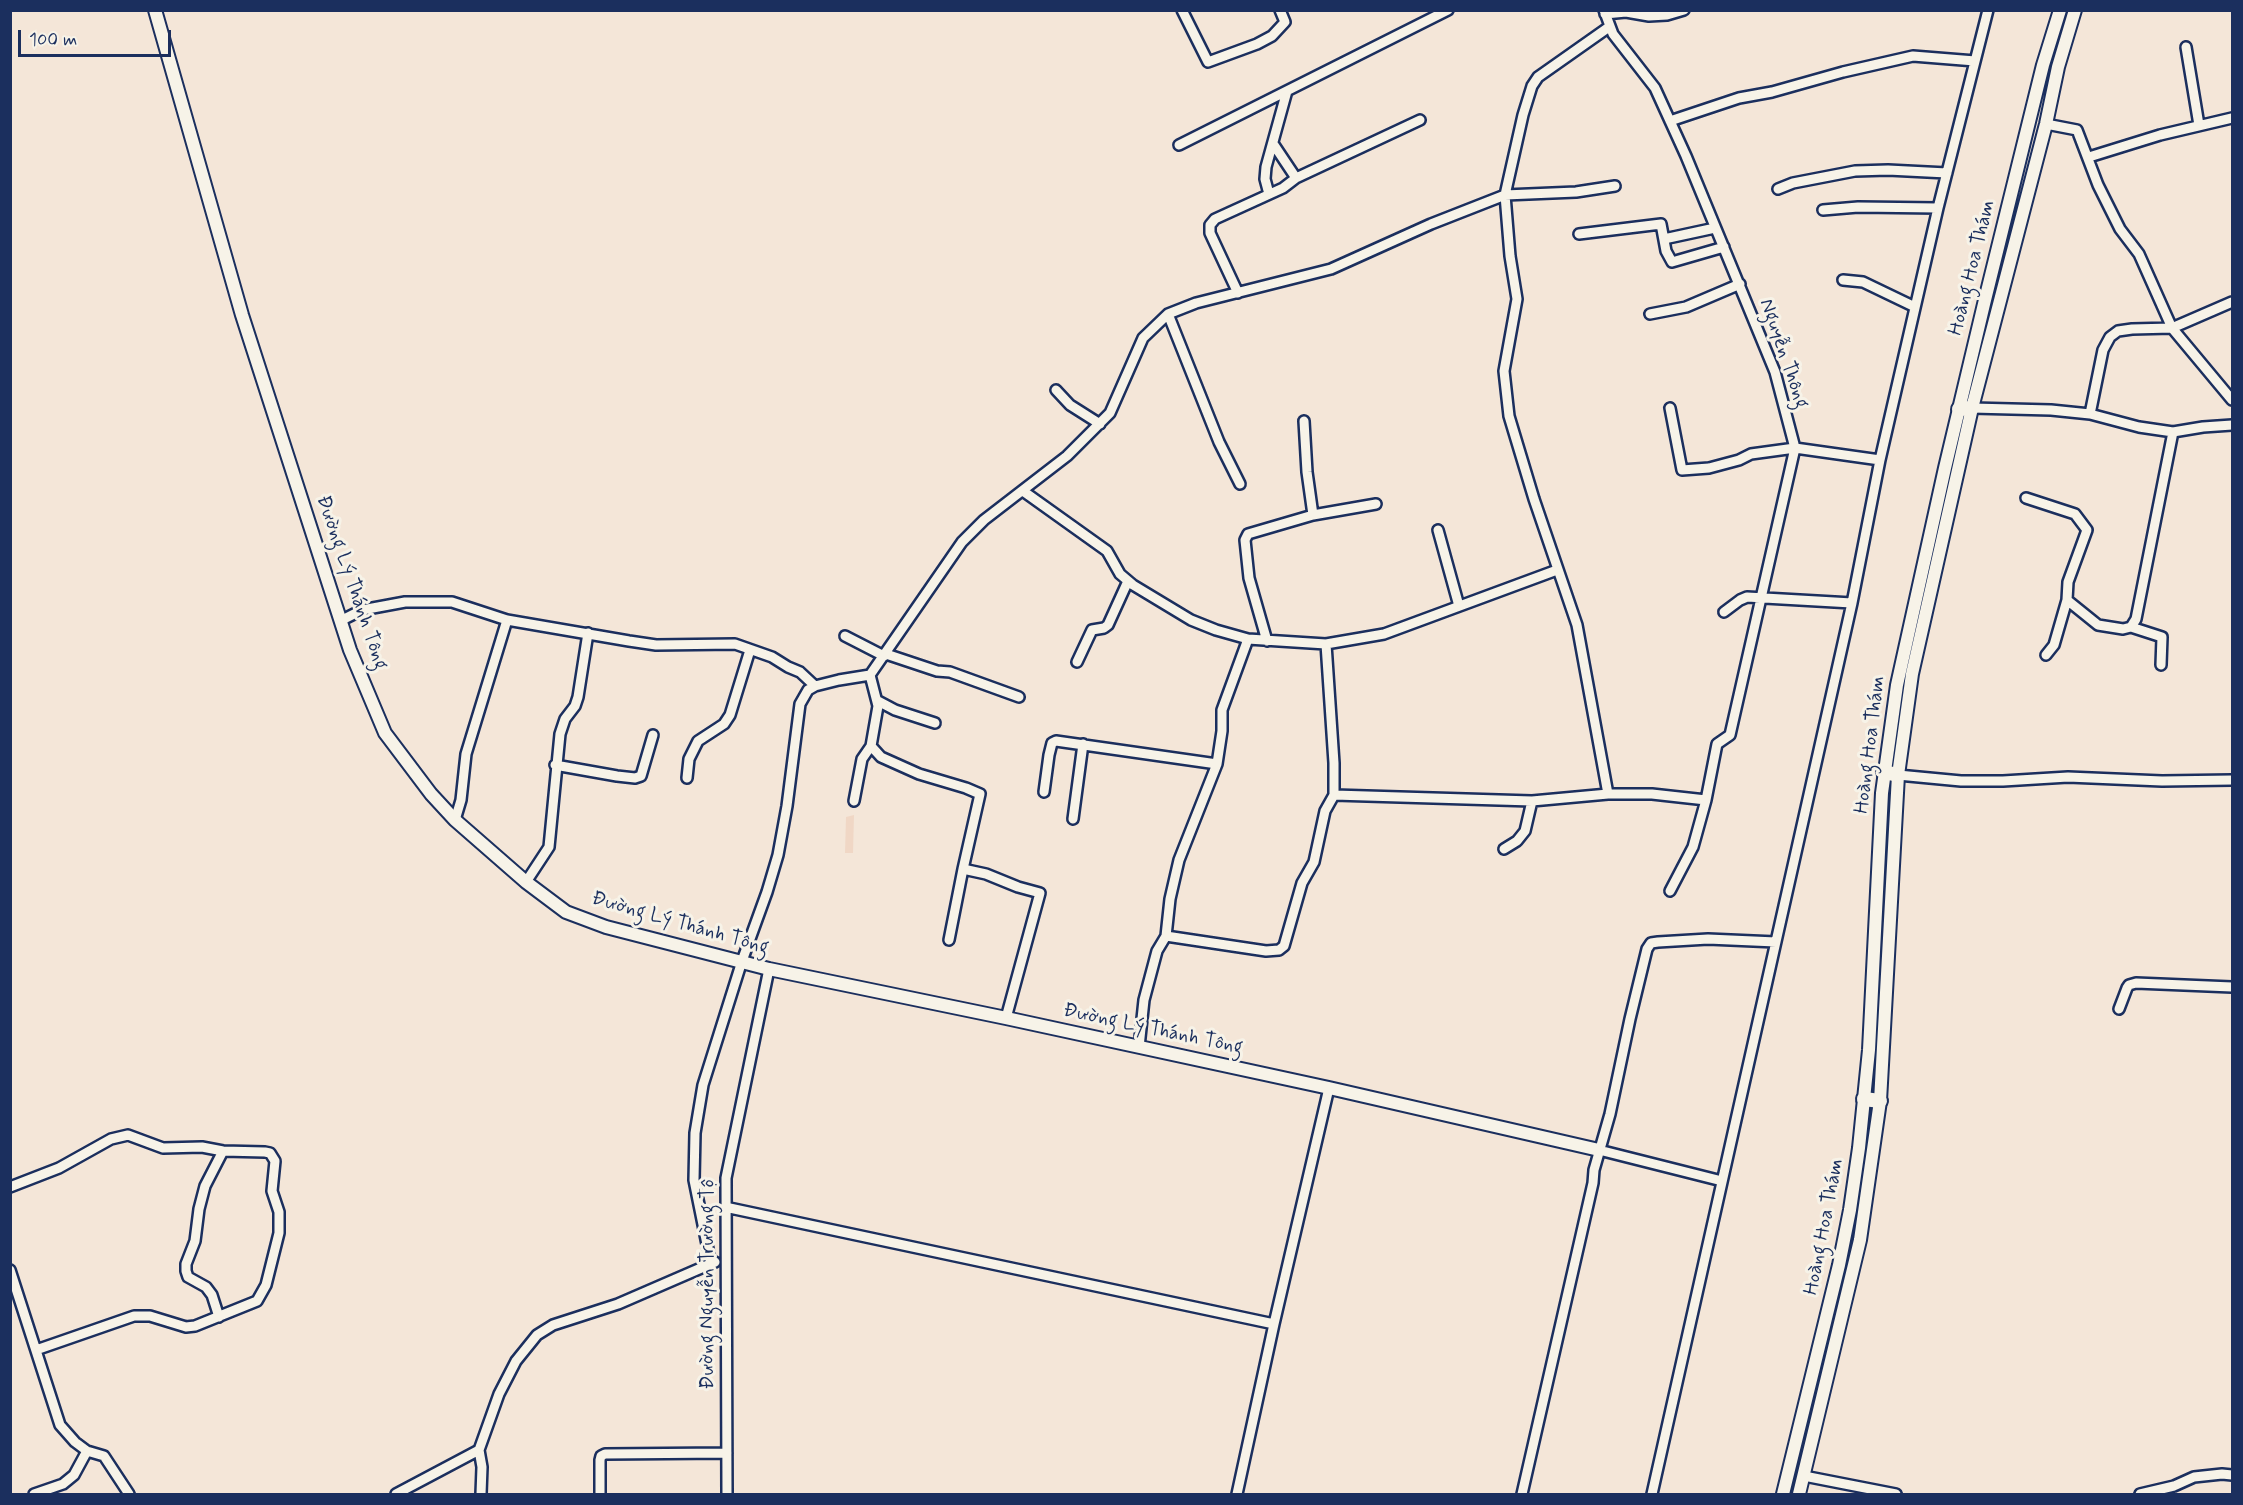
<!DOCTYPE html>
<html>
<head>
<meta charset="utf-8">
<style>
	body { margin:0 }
	#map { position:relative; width:2243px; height:1505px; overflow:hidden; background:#f4e6d8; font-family:Mynerve,sans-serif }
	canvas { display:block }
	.frame { position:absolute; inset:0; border:12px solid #1b2f5e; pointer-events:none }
	.scale { position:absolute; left:18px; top:30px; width:153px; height:27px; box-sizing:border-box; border:3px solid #1b2f5e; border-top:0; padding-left:8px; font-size:18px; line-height:21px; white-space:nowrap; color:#1b2f5e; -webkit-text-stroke:4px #f7f3e8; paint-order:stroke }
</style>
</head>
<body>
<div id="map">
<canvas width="2243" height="1505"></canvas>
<div class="frame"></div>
<div class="scale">100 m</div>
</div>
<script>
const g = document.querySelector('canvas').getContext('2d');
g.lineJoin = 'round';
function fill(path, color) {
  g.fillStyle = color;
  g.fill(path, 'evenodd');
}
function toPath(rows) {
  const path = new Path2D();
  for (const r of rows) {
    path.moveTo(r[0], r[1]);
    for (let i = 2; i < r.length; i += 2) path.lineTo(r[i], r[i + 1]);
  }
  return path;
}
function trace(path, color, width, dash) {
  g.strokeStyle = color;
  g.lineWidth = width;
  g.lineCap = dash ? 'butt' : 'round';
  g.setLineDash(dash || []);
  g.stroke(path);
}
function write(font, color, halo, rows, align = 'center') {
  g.font = font + ' Mynerve,sans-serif';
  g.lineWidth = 6;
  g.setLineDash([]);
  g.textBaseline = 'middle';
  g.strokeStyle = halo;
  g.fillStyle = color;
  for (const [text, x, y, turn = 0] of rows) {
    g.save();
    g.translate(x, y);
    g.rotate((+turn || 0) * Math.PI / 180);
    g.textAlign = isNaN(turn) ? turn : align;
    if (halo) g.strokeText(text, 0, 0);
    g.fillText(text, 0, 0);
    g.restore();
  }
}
const built = toPath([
	[854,815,853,853,845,853,846,817]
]);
const street = toPath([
	[1182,10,1208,62,1257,44,1272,36,1285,22,1280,10],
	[1605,14,1626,12,1649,16,1667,15,1684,10],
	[2186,47,2199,125],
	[1670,121,1739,98,1772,92,1843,72,1913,56,1975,61],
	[2046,124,2077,130,2098,185,2120,229,2139,254,2172,328,2232,400],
	[1179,145,1448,10],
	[1274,145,1296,178],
	[2089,157,2160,135,2232,118],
	[1778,189,1793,183,1855,171,1888,170,1947,173],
	[1269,194,1265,179,1266,167,1287,91],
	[1823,210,1858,207,1938,208],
	[1579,234,1661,224,1666,251,1672,262,1724,247],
	[1664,239,1715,228],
	[1843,280,1863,282,1915,307],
	[1238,293,1210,233,1210,225,1215,219,1283,188,1296,178,1420,120],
	[1168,314,1219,442,1240,484],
	[1650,314,1686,307,1740,284],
	[1056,390,1070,405,1100,424],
	[1670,408,1682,470,1709,468,1739,460,1751,454,1795,448,1880,460],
	[1972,408,2051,410,2090,414,2139,427,2173,432,2203,427,2232,425],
	[2090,414,2103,350,2110,337,2118,331,2132,329,2172,328,2232,302],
	[1304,421,1307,472,1313,515],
	[1023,491,1107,551,1120,574,1133,585,1191,620,1216,630,1248,639,1326,644,1384,634,1557,570],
	[2026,498,2075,514,2087,530,2068,582,2067,600,2098,625,2123,629,2131,627,2136,619,2173,432],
	[1438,530,1459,606],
	[1724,612,1740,600,1747,597,1852,603],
	[342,620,362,610,405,602,452,602,507,620,629,641,656,645,735,644,772,657,788,667,800,672,815,686],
	[2131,627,2162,637,2161,665],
	[845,636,884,656],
	[1267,641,1249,578,1245,540,1248,534,1313,515,1376,504],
	[886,654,937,671,950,672,1019,697],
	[2046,655,2054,645,2067,600],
	[1077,662,1092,630,1104,628,1108,625,1128,581],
	[870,675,878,706,871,746,881,757,919,774,966,788,980,794,963,869,986,874,1018,887,1040,893,1006,1018],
	[878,701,895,710,935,723],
	[555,765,617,776,635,778,641,776,653,735],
	[1898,775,1961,781,2003,781,2068,777,2162,781,2232,780],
	[687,778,689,759,698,741,724,724,730,715,750,650],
	[1044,792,1049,755,1052,743,1056,741,1217,764],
	[1608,794,1577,625,1534,499,1509,416,1504,371,1517,299,1510,256,1505,195,1576,192,1615,186],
	[1334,795,1532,801,1608,794,1652,794,1706,800,1717,744,1730,735,1795,448,1775,372,1686,156,1655,88,1613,34,1604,10],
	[854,801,862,759,871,746],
	[1073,819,1083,744],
	[455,820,461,800,466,754,507,620],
	[1504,849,1517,841,1525,831,1532,801],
	[526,882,549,847,560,734,565,719,575,706,578,697,588,633],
	[1670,891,1693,847,1706,800],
	[1166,936,1266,951,1279,950,1284,946,1302,883,1314,862,1325,811,1334,795,1334,763,1326,644],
	[949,940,963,869],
	[2119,1009,2127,988,2129,985,2136,983,2232,987],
	[1139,1047,1144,1000,1157,951,1166,936,1170,899,1179,860,1217,764,1222,731,1222,710,1248,639],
	[1599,1150,1722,1181],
	[10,1187,59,1168,111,1139,128,1135,163,1148,202,1147,223,1151,265,1152,270,1153,275,1161,272,1191,279,1212,279,1233,266,1285,257,1301,195,1326,186,1327,150,1316,134,1316,36,1350],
	[725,1207,1274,1324],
	[711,1264,694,1180,695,1133,703,1085,742,961,767,892,778,855,787,806,800,704,808,690,815,686,839,680,870,675,962,542,984,520,1067,456,1110,413,1143,338,1168,314,1196,303,1331,269,1431,224,1505,195,1523,115,1532,86,1538,77,1609,27],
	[10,1270,60,1425,75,1442,87,1451,104,1456,129,1494],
	[219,1317,212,1295,206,1287,188,1277,186,1271,186,1264,195,1241,199,1209,205,1186,223,1151],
	[479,1450,482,1467,481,1494],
	[1804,1476,1896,1494],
	[34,1494,63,1484,74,1475,87,1451],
	[396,1494,479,1450,499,1394,516,1361,537,1335,553,1325,618,1304,715,1262],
	[600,1494,600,1460,601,1456,605,1454,727,1453],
	[727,1494,726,1178,769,969],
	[1237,1494,1274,1324,1329,1088],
	[1522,1494,1593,1183,1594,1170,1610,1114,1630,1019,1647,949,1651,943,1658,942,1708,939,1776,942],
	[1652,1494,1852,603,1880,460,1938,208,1988,10],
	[2140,1494,2174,1486,2194,1477,2222,1474,2232,1475]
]);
const secondary = toPath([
	[155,10,242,315,350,650,385,733,431,794,455,820,526,882,566,912,606,927,769,969,1006,1018,1329,1088,1599,1150],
	[1783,1494,1839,1265,1850,1210,1859,1148,1869,1050,1882,793,1897,685,1945,468,1984,304,2043,65,2060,10],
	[1799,1494,1860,1240,1880,1101,1898,775,1912,674,1972,408,2046,124,2058,67,2075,10]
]);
const primary = toPath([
	[1959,409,1972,408],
	[1884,772,1898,775],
	[1864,1099,1880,1101]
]);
const streetNames = [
	["Hoàng Hoa Thám",1973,268,-76],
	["Nguyễn Thông",1783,354,71],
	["Đường Lý Thánh Tông",351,583,71],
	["Hoàng Hoa Thám",1871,745,-83],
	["Đường Lý Thánh Tông",680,924,16],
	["Đường Lý Thánh Tông",1153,1030,12],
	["Hoàng Hoa Thám",1825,1227,-79],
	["Đường Nguyễn Trường Tộ",709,1284,-90]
];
fill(built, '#f0d7c5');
trace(street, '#1b2f5e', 14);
trace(secondary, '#1b2f5e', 16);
trace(primary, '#1b2f5e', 18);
trace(street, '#f7f3e8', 9);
trace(secondary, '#f7f3e8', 12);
trace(primary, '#f7f3e8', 14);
write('20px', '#1b2f5e', '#f7f3e8', streetNames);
</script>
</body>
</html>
